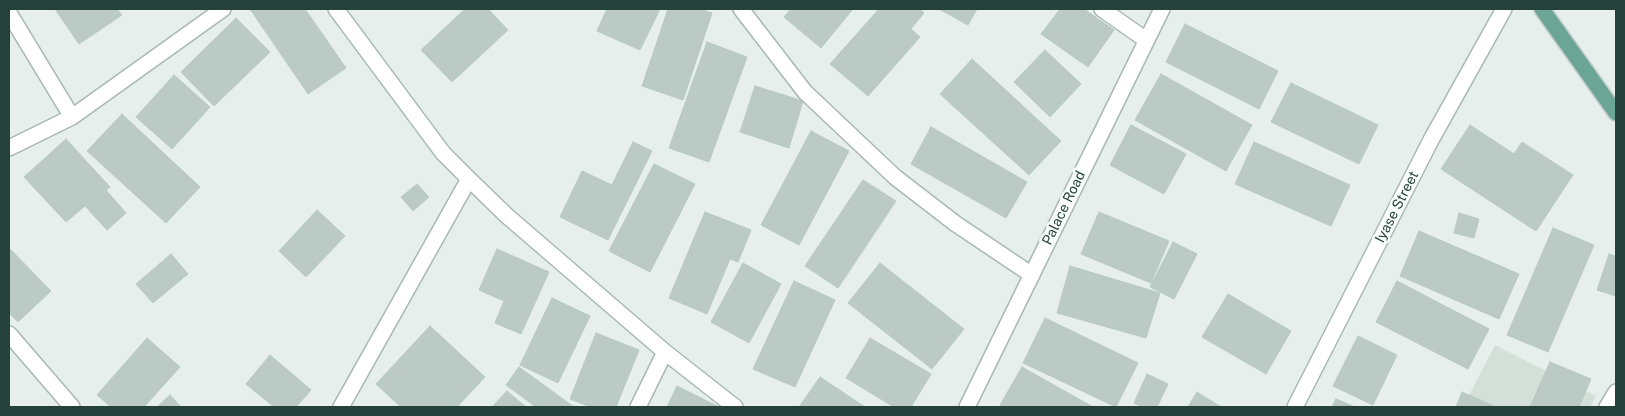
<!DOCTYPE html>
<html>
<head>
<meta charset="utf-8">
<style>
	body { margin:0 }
	#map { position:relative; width:1625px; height:416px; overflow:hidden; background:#e6efeb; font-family:"Public Sans",sans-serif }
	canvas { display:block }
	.frame { position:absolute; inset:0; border:10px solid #24423a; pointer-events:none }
</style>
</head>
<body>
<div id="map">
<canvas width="1625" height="416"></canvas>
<div class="frame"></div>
</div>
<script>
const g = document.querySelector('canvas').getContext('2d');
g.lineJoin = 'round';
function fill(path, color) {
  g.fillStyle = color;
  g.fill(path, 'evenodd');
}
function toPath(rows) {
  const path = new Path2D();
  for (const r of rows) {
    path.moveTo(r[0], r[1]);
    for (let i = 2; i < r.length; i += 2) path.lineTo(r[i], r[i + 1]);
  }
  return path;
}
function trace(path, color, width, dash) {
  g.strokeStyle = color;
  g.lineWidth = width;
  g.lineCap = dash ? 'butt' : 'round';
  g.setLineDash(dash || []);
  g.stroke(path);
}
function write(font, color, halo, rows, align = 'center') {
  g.font = font + ' "Public Sans",sans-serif';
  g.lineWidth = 5;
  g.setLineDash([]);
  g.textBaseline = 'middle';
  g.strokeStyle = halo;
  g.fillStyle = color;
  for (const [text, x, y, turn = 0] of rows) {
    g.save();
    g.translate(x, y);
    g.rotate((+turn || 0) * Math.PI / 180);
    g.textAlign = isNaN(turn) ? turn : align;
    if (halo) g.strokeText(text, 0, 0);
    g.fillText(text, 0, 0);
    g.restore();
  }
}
const built = toPath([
	[1495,345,1596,396,1590,407,1463,407]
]);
const building = toPath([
	[55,9,117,9,122,15,79,44,55,9],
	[250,9,305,9,346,68,308,94,250,9],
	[465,9,488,9,508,30,452,82,421,50,465,9],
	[607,9,660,9,640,50,597,31,607,9],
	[668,9,699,9,712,13,683,100,642,86,668,9],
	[791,9,853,9,821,48,784,17,791,9],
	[879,9,920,9,924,13,911,29,920,37,868,96,830,64,879,9],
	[939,9,977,9,968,25,939,9],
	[1060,9,1084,9,1114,30,1088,67,1041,34,1060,9],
	[236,18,270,52,214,106,181,72,236,18],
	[1185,24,1278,71,1259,109,1166,62,1185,24],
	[707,42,747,57,709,162,669,148,707,42],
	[1045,50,1081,84,1050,117,1014,82,1045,50],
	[972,59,1061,141,1029,175,940,94,972,59],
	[1161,74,1252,125,1226,171,1135,120,1161,74],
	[174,75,210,107,172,149,136,117,174,75],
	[1291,83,1378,125,1359,164,1271,122,1291,83],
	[755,86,803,101,789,148,740,132,755,86],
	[122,114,200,187,166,223,87,151,122,114],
	[1131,125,1186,154,1164,194,1110,165,1131,125],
	[1470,125,1514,154,1522,142,1573,175,1536,231,1441,169,1470,125],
	[931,127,1027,182,1006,218,911,164,931,127],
	[811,131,849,151,799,245,761,225,811,131],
	[66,139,110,187,106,190,126,213,107,230,85,206,66,222,24,177,66,139],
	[633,142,652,151,608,240,560,217,582,171,612,185,633,142],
	[1254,142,1350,185,1331,226,1235,184,1254,142],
	[654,164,695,184,650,272,609,251,654,164],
	[863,180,896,201,838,288,805,266,863,180],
	[417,184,429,197,413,211,401,197,417,184],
	[317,210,345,236,306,277,279,251,317,210],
	[705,212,751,230,738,262,730,259,707,314,669,298,705,212],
	[1099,212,1169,241,1151,283,1081,254,1099,212],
	[1459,213,1479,219,1474,238,1454,233,1459,213],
	[1553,228,1594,245,1548,352,1507,335,1553,228],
	[1419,231,1519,274,1499,319,1400,276,1419,231],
	[1173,242,1197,254,1174,299,1150,287,1173,242],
	[9,248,51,291,18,322,9,313,9,248],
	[497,249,549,272,521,334,495,323,504,301,479,290,497,249],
	[171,254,188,274,153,303,136,284,171,254],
	[1609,254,1616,256,1616,296,1597,290,1609,254],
	[743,263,781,284,749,343,711,322,743,263],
	[880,263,964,329,932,369,848,303,880,263],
	[1070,266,1160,293,1146,338,1057,313,1070,266],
	[794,281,835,300,795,387,753,369,794,281],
	[1397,281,1489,329,1468,369,1376,322,1397,281],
	[1228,294,1291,331,1266,374,1202,337,1228,294],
	[552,298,590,316,558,383,520,365,552,298],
	[1045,318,1138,363,1116,407,1023,363,1045,318],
	[430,326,485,377,457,407,401,407,376,384,430,326],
	[596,333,639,350,616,407,591,407,570,399,596,333],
	[1358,336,1397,355,1373,405,1333,386,1358,336],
	[147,338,180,367,144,407,111,407,97,395,147,338],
	[870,338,931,374,911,407,894,407,846,378,870,338],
	[270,355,311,390,296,407,274,407,246,384,270,355],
	[1550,362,1591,379,1579,407,1530,407,1550,362],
	[519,367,574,407,536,407,506,385,519,367],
	[1022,367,1093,407,1004,407,1000,405,1022,367],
	[1147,374,1168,384,1157,407,1142,407,1134,403,1147,374],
	[820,377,865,407,799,407,820,377],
	[677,386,717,406,717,407,667,407,677,386],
	[507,391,526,407,492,407,507,391],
	[1197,392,1221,407,1188,407,1197,392],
	[1462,392,1496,407,1456,407,1462,392],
	[170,395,181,407,157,407,170,395],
	[1336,399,1355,407,1332,407,1336,399]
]);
const street = toPath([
	[336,9,443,153,469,179,506,215,665,352,735,407],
	[741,9,805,92,895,177,956,224,1032,275],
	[1102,9,1146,40],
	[9,13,72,117],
	[9,148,72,117,223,9],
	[9,334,72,407],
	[341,407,469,179],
	[638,407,665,352],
	[967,407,1162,9],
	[1295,407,1431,140,1504,9],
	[1607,407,1616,392]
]);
const primary = toPath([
	[1542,9,1616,113]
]);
const streetNames = [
	["Iyase Street",1397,207,-63],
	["Palace Road",1064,208,-64]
];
fill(built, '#d4dfda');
fill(building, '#bbcac4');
trace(building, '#b8c9c2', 1);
trace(street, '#a8b8b2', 18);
trace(primary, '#c2cac8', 18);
trace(street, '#fff', 15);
trace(primary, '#6aa596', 15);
write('14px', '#24423a', '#f7fbf9', streetNames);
</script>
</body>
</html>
